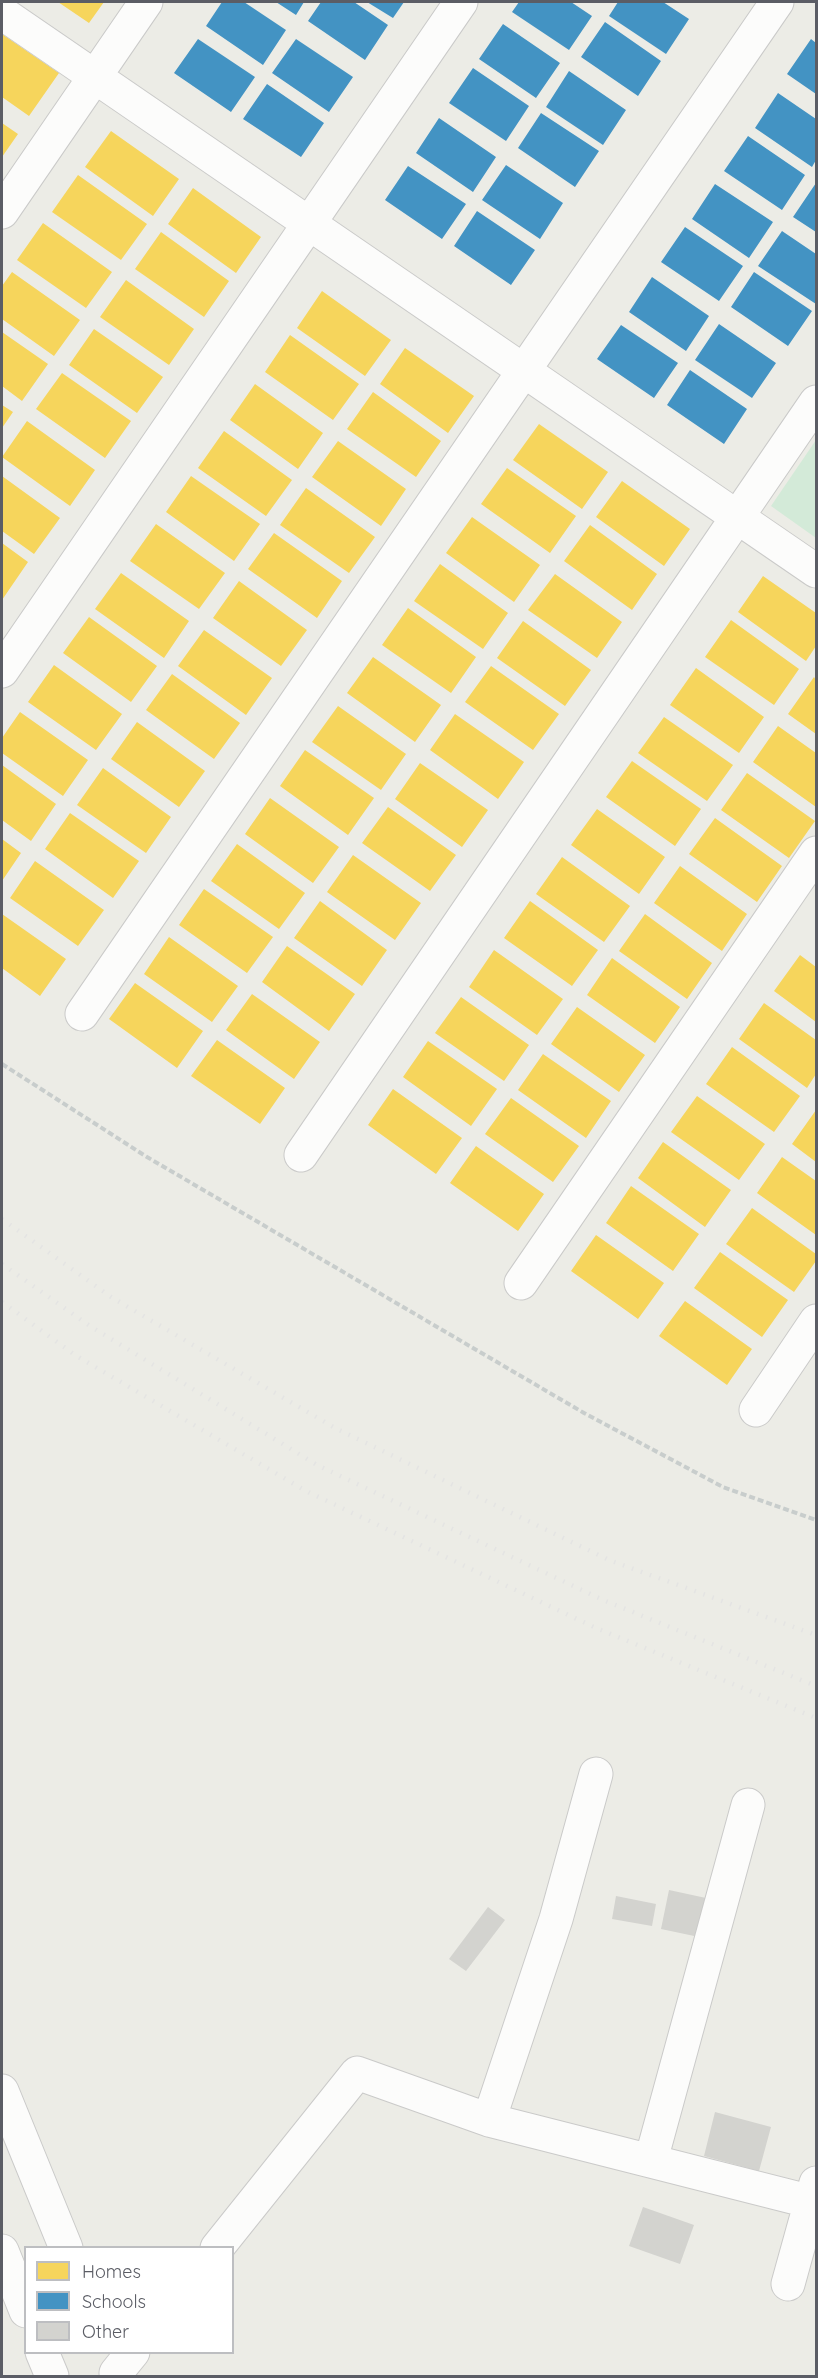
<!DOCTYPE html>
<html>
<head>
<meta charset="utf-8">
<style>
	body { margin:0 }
	#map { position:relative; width:818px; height:2378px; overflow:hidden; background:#ecece6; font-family:Quicksand,sans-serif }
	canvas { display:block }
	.frame { position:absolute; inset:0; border:3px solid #5b5d65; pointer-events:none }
	.legend { position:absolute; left:24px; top:2246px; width:210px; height:108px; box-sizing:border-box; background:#fff; border:2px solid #bdbec1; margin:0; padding:8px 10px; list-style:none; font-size:18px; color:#5b5d65 }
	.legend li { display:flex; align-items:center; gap:12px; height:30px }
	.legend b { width:30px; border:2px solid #bdbec1 }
</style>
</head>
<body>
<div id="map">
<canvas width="818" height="2378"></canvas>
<div class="frame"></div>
<ul class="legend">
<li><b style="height:16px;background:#f6d55c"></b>Homes</li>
<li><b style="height:16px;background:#4393c3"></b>Schools</li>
<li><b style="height:16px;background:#d3d3cf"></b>Other</li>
</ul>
</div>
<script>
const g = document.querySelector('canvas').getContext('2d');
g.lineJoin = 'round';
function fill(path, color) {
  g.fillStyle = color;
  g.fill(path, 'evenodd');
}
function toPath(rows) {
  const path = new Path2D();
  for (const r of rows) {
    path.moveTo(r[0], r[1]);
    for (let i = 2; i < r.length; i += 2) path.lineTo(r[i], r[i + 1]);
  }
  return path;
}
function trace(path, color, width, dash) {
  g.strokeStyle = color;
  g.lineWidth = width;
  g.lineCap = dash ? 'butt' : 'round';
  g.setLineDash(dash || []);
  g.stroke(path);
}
const green = toPath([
	[816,440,816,538,771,506]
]);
const homes = toPath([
	[58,2,104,2,89,23],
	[2,34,59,73,29,116,2,97],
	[2,123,18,134,2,157],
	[111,131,179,179,153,216,85,167],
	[78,175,147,224,121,260,52,212],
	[193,188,261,237,236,273,168,224],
	[43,223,112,272,86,308,17,260],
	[161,232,229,281,204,317,135,269],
	[12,272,80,320,54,356,2,319,2,286],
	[126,280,194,329,169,365,100,317],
	[322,291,391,340,365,376,297,328],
	[94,329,163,377,137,413,69,365],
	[2,332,48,364,22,401,2,386],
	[290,335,359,384,333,420,265,372],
	[405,348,474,396,448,433,380,384],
	[62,373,131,421,105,458,36,409],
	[255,384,323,433,298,469,230,420],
	[373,392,441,441,416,477,347,429],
	[2,405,13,412,2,428],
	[27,421,95,470,70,506,2,457],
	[539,424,608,472,582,509,513,460],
	[224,431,292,480,266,516,198,468],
	[338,441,406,489,381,526,312,477],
	[507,468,576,516,550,553,481,504],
	[2,476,60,518,34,554,2,531],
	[191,476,260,524,234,561,166,512],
	[622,481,690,529,664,566,596,517],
	[306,488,375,537,349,573,280,525],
	[472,517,540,565,514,602,446,553],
	[156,524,225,573,199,609,130,561],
	[590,525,657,574,632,610,564,561],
	[274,533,342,581,317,618,248,569],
	[2,543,28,562,2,600],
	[440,564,508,613,483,649,414,601],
	[121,573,189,621,164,658,95,609],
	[555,574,622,622,597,658,528,610],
	[763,576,816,613,816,646,806,661,738,612],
	[239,581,307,630,281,666,213,618],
	[408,608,476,657,451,693,382,645],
	[89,617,157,666,131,702,63,653],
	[731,620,799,669,774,705,705,657],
	[523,621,591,670,565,706,497,658],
	[204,630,272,678,246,715,178,666],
	[373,657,441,705,415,742,347,693],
	[54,665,122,714,96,750,28,702],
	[491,666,559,714,533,750,465,702],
	[696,668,764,717,739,753,670,705],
	[172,674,240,723,214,759,146,710],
	[814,677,816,680,816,734,788,714],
	[338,706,406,754,381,790,312,742],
	[20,712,88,760,63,796,2,753,2,738],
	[455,714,524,762,498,799,430,750],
	[664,717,733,765,707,801,638,753],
	[137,722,205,771,179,807,111,759],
	[778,726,816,753,816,807,753,762],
	[305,750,374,798,348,835,280,786],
	[632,761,701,809,675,846,606,797],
	[420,763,488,810,462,847,395,799],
	[2,765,56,804,31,841,2,820],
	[103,768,171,817,146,853,77,805],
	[747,773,815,821,789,858,721,810],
	[270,798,339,847,313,883,245,834],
	[388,807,456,855,430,891,362,843],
	[597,809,665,857,639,894,571,845],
	[70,813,139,861,113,898,45,849],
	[715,818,782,866,757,902,689,854],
	[2,839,21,853,2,881],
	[237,844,305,893,279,929,211,881],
	[353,855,421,903,395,940,327,892],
	[562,857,630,906,604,942,536,894],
	[35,861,104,910,78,946,10,898],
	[680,866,747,914,722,951,654,903],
	[204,889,273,937,247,973,179,925],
	[320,901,387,950,362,986,294,938],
	[530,901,598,950,572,986,504,938],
	[2,914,66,959,40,996,2,968],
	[645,914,712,963,687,999,619,951],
	[169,937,238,986,212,1022,144,974],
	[287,946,355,994,329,1031,262,982],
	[494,950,563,999,537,1035,469,987],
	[800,955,816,967,816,1022,774,991],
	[612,958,680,1007,655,1043,587,995],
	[135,983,203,1031,177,1068,109,1019],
	[252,994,320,1042,294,1079,226,1030],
	[461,997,529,1045,504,1081,435,1033],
	[764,1003,816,1040,816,1074,807,1088,739,1039],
	[577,1007,645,1055,619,1092,551,1044],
	[217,1040,285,1088,260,1124,191,1076],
	[428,1041,497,1089,471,1126,403,1077],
	[732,1047,800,1096,774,1132,706,1084],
	[543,1054,611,1101,586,1138,518,1090],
	[393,1089,462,1138,436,1174,368,1125],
	[697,1096,765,1144,739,1180,671,1132],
	[511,1098,579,1146,553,1182,485,1134],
	[816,1110,816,1162,792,1144],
	[663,1142,731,1190,705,1227,638,1178],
	[476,1146,544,1194,518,1231,450,1183],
	[782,1157,816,1181,816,1235,757,1193],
	[631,1186,699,1234,673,1271,606,1223],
	[752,1208,816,1254,816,1261,794,1292,726,1244],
	[596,1235,664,1283,638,1319,571,1271],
	[720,1252,788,1300,762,1337,694,1288],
	[685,1301,752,1349,727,1385,659,1336]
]);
const schools = toPath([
	[222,2,244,2,286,30,263,65,206,26],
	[276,2,304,2,296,15],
	[321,2,354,2,388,25,365,60,308,21],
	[367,2,404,2,393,18],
	[519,2,571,2,592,16,569,50,512,12],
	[618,2,663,2,689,19,666,54,609,16],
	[605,22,661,61,638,96,581,57],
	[503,24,560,63,536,98,479,59],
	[198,39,255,77,231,112,174,73],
	[296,39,353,77,329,112,272,73],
	[811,39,816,43,816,94,787,74],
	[473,68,529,106,506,141,449,103],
	[569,71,626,110,603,145,546,107],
	[267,84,324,123,301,157,243,119],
	[778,93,816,119,816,160,812,167,755,128],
	[541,113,599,151,575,187,518,148],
	[439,118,496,157,473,192,416,153],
	[748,136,805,175,782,210,724,171],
	[506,165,563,203,540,239,482,200],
	[408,166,466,204,442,239,385,200],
	[816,183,816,232,793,217],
	[715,184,773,222,749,258,692,219],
	[477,211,535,250,511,285,454,246],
	[685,227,743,266,719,301,661,262],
	[782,231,816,254,816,304,758,266],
	[754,272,812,311,788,346,731,307],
	[652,277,709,316,686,351,629,312],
	[719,324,776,363,752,398,695,360],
	[621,325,678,363,654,398,597,359],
	[690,370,747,409,724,444,667,405]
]);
const building = toPath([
	[669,1890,706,1898,699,1937,661,1929],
	[616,1896,656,1904,652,1926,612,1919],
	[488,1907,505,1920,466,1971,449,1959],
	[715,2112,771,2127,759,2171,704,2156],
	[643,2207,694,2225,680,2264,629,2246]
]);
const path = toPath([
	[2,1064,147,1157,584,1413,723,1487,816,1520]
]);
const minor = toPath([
	[2,13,816,571],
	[2,212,146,2],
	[2,671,461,2],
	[82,1014,777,2],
	[301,1155,816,402],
	[521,1283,816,853],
	[756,1410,816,1321],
	[2,2091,66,2248],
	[489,2120,556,1919,596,1774],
	[651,2160,748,1805],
	[217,2248,357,2073,489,2120,816,2203],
	[2,2251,26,2311],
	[788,2284,816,2183],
	[42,2352,52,2376],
	[116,2373,133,2352]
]);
const rail = toPath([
	[2,1219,111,1297,335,1428,609,1560,816,1635],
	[2,1264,90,1326,317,1465,603,1600,816,1686],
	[2,1302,75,1355,306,1491,596,1628,816,1718]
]);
fill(green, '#d3ead8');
fill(homes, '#f6d55c');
fill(schools, '#4393c3');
fill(building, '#d3d3cf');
trace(minor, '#cacac9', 35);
trace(path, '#c8cdcc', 4, [6, 3]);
trace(minor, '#fcfcfb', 33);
trace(rail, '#e4e4e3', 4.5, [1.5, 8]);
</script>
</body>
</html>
